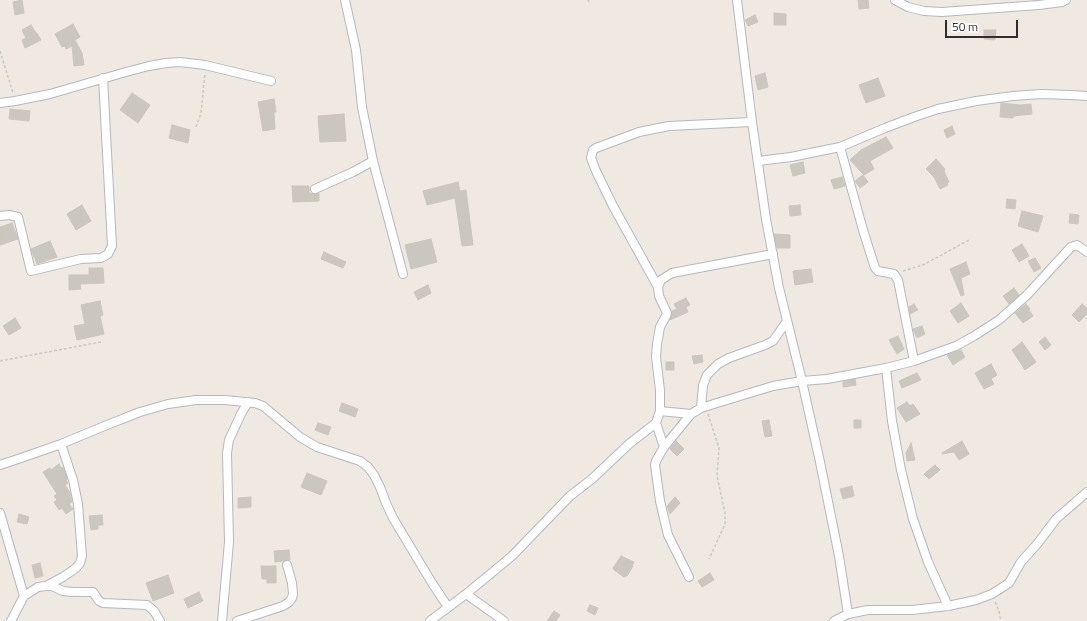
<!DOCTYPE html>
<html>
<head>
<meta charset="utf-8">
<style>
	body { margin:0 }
	#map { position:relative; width:1087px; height:621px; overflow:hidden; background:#efe9e1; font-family:"Titillium Web",sans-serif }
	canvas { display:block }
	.scale { position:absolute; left:945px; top:20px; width:73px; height:18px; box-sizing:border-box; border:2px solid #2e2e2e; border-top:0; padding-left:5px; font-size:12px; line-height:14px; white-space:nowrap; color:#2e2e2e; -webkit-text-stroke:3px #fff; paint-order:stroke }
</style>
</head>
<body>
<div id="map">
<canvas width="1087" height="621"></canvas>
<div class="scale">50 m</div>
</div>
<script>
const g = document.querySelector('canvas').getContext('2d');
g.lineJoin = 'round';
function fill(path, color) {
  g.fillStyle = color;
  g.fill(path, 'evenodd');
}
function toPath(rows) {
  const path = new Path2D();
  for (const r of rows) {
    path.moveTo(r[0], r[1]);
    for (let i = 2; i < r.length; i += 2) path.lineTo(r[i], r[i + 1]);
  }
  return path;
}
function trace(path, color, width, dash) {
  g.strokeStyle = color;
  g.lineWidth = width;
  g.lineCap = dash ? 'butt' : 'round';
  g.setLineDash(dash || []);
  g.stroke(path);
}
const building = toPath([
	[22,0,24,13,15,15,13,2,22,0],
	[858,0,868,0,869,8,859,9,858,0],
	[774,13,786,14,786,25,774,25,774,13],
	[755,15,758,22,748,26,745,20,755,15],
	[73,24,80,37,75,40,82,53,84,65,74,66,72,46,66,49,65,46,62,47,55,34,73,24],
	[31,25,36,33,37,33,41,40,25,48,22,40,26,38,22,30,31,25],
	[984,30,996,30,995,40,984,39,984,30],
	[765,73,768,87,758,90,755,76,765,73],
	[878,78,885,96,866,103,859,85,878,78],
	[132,93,150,105,138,123,120,110,132,93],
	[274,99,276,112,274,112,275,129,263,131,258,102,274,99],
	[1001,103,1020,105,1031,104,1032,114,1013,116,1013,118,1000,117,1001,103],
	[10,109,30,111,29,121,9,119,10,109],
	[344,114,346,141,320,142,318,116,344,114],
	[172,125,190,130,188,143,169,138,172,125],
	[952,126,955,134,947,138,944,130,952,126],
	[886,137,893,148,870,161,874,169,864,175,850,160,861,150,886,137],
	[936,159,945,169,944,171,949,182,947,183,948,185,940,189,934,177,926,169,936,159],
	[803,162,805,173,793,176,790,165,803,162],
	[863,175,868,182,860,188,855,181,863,175],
	[842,177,845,186,834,189,831,180,842,177],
	[458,182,460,191,466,190,473,245,462,246,455,198,427,205,423,191,458,182],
	[292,186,309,186,309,193,315,194,319,193,319,201,293,202,292,186],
	[1007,199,1016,200,1015,209,1006,208,1007,199],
	[82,205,91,221,76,230,67,214,82,205],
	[800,205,801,215,790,216,789,206,800,205],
	[1022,211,1043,216,1038,232,1018,226,1022,211],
	[1070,214,1079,215,1078,224,1069,223,1070,214],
	[12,223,18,239,0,245,0,227,12,223],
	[774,234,790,235,790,248,777,248,774,234],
	[431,239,437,262,411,269,405,245,431,239],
	[50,241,57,257,37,264,31,249,50,241],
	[1022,244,1029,256,1019,262,1012,250,1022,244],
	[324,252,346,262,343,268,321,259,324,252],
	[1035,258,1041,268,1034,272,1028,261,1035,258],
	[966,262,970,274,961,278,964,295,961,296,950,269,966,262],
	[89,268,103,268,104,283,80,284,81,289,69,290,69,275,89,275,89,268],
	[811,269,813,282,795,285,793,271,811,269],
	[428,285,431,293,418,300,414,292,428,285],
	[1014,288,1019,295,1009,304,1003,296,1014,288],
	[686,298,690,305,686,307,688,312,670,320,672,315,672,311,677,309,674,304,686,298],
	[100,301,103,315,100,316,104,334,77,340,74,326,85,324,81,305,100,301],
	[961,303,969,316,958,323,950,311,961,303],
	[914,304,918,310,910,314,909,307,914,304],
	[1026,304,1030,309,1029,310,1033,316,1023,323,1015,313,1026,304],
	[1082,304,1087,308,1087,314,1079,322,1072,315,1082,304],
	[15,318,21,328,9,335,3,326,15,318],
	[922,326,925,334,917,338,913,329,922,326],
	[898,336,904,349,897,354,889,340,898,336],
	[1045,337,1051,345,1045,350,1039,342,1045,337],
	[1022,342,1036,362,1025,370,1012,350,1022,342],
	[961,350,965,357,953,365,947,355,961,350],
	[702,355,703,362,694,364,692,356,702,355],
	[666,362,674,362,674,370,666,370,666,362],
	[991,364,997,375,991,379,994,384,984,389,975,373,991,364],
	[917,373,921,380,902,388,899,381,917,373],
	[855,379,856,385,843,387,843,382,855,379],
	[907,402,910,406,913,404,920,414,906,422,897,408,907,402],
	[342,403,358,409,355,417,339,411,342,403],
	[769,420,772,436,765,437,762,421,769,420],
	[854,420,861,420,861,428,854,428,854,420],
	[318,423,331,427,328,435,315,430,318,423],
	[676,441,684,449,677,456,670,449,676,441],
	[962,441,969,454,959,460,954,452,942,454,942,453,962,441],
	[911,443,915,460,907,461,906,453,911,443],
	[59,464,61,468,63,467,67,479,66,480,68,483,65,485,70,493,72,502,69,504,73,509,66,514,62,508,59,510,54,502,57,500,54,496,57,494,43,472,50,468,51,470,59,464],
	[935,465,940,470,929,479,924,474,935,465],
	[307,473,327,481,321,495,301,487,307,473],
	[852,486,854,496,843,499,840,489,852,486],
	[251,497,251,507,238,508,238,498,251,497],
	[675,497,680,503,670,514,667,506,675,497],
	[19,514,29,517,27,524,17,522,19,514],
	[102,515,103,525,98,525,98,529,91,530,89,516,102,515],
	[289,550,290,560,286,560,283,561,275,562,274,551,289,550],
	[621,556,634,562,632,566,633,566,627,576,626,576,624,577,614,570,613,568,621,556],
	[40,563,43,576,35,578,32,565,40,563],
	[261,566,276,566,276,583,267,583,267,579,262,579,261,566],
	[710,573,714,580,702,587,698,581,710,573],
	[168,575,174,593,153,601,146,583,168,575],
	[199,592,203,601,188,608,184,599,199,592],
	[590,605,598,608,595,615,587,611,590,605],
	[554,611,560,615,556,621,547,621,554,611]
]);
const path = toPath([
	[588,0,589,2],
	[0,51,13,93],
	[196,127,201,113,205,73],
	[903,271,923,265,969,240],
	[0,361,101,342],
	[708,414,719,448,717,476,725,513,725,524,709,559],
	[995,602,999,611,1001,621]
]);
const street = toPath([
	[345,0,356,50,362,107,373,161,403,274],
	[737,0,752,122,766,219,779,288,802,381,820,462,839,556,848,614],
	[895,0,908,7,924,11,942,12,1039,5,1062,2,1066,0],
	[0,103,15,101,50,94,126,72,149,66,166,63,180,62,205,65,271,81],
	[840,147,863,230,875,268,878,271,894,274,898,280,914,361],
	[758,161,791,157,840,147,885,128,914,117,938,109,976,101,1013,96,1041,94,1071,95,1087,96],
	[315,189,353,172,373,161],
	[0,216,9,215,18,217,31,271,81,259,101,258,108,254,112,246,103,78],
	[658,287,613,206,596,171,591,158,593,150,596,148,639,132,669,126,752,122],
	[886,368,892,421,901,470,913,519,928,562,948,606],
	[701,408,703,385,707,375,718,364,729,358,765,345,773,341,787,321],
	[660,411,691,414],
	[656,423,664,447],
	[0,465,21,458,61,444,107,425,140,412,168,404,196,400,225,400,255,403,263,406,300,437,317,447,360,461,368,467,374,475,380,487,386,503,393,518,432,583,448,607],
	[0,513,24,596],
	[689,577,668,535,660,501,655,465,656,461,664,447,691,414,701,408,717,403,773,386,802,381,827,379,886,368,914,361,956,346,974,336,999,320,1027,295,1071,247,1077,245,1087,252],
	[46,586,63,577,76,568,80,563,82,556,78,504,73,480,61,444],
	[466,594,504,621],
	[11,621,24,596,38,587,46,586,52,586,63,591,72,592,93,592,99,601,103,603,147,605,154,611,160,621],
	[222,621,229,542,227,453,229,440,241,414,248,402],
	[237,621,283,606,289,602,292,598,293,594,292,583,287,565],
	[430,621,466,594,512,556,570,496,592,479,629,444,656,423,660,411,660,390,656,357,657,344,660,327,666,316,667,313,659,296,658,287,661,280,672,273,773,254],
	[834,621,848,614,868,610,912,610,948,606,976,600,992,594,1009,583,1021,562,1038,543,1056,519,1087,492]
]);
fill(building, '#cbc7bf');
trace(building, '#cbc5ba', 1);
trace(street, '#b4b7c1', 10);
trace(path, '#c9c9c9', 1.5, [3, 2]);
trace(street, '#fff', 8);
</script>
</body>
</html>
